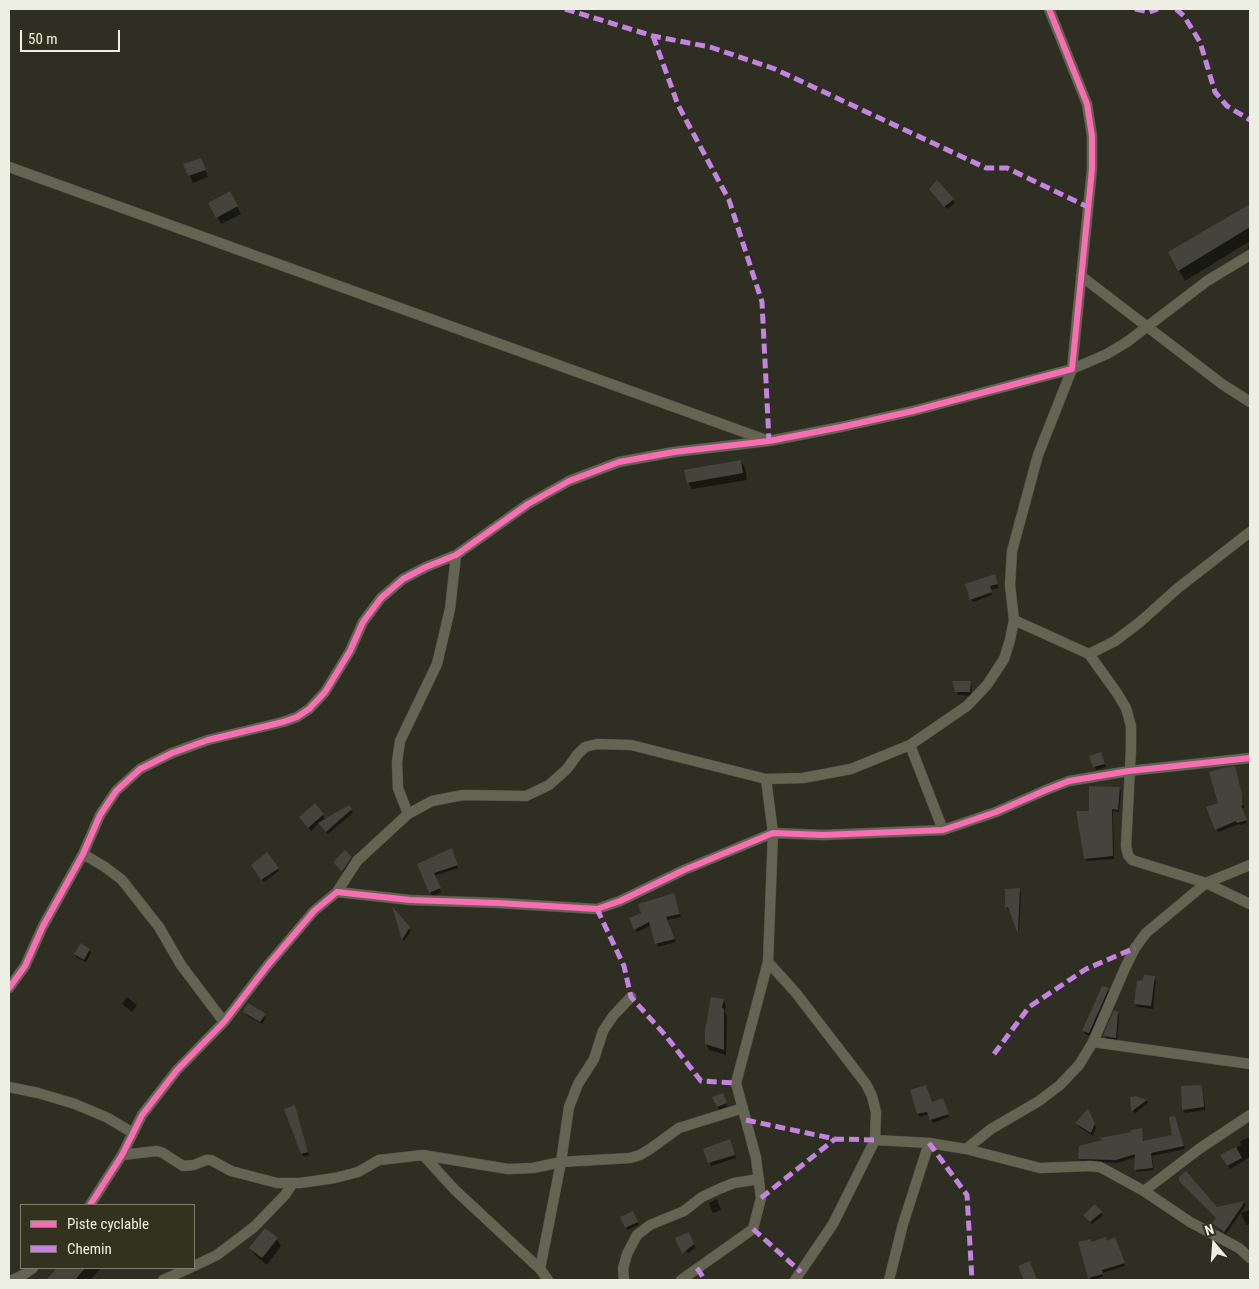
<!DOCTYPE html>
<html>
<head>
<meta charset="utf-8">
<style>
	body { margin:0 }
	#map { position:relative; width:1259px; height:1289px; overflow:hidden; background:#2e2e23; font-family:"Roboto Condensed",sans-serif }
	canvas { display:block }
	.frame { position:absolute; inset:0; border:10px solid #eeefe3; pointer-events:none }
	.legend { position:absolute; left:20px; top:1204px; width:175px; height:65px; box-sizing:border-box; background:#32321f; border:1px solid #7d7e6d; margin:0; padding:6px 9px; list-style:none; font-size:15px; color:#eeefe3 }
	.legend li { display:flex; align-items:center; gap:10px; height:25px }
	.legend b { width:25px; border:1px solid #7d7e6d }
	.north { position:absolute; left:1189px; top:1219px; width:50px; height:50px; -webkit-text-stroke:4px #32321f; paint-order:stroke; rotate:342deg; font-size:14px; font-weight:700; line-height:20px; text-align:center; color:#eeefe3 }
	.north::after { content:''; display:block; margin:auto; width:18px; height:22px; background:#eeefe3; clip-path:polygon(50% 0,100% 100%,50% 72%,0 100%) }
	.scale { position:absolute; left:20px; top:30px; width:100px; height:22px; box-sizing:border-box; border:2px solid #eeefe3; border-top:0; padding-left:6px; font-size:15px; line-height:18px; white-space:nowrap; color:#eeefe3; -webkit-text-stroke:4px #32321f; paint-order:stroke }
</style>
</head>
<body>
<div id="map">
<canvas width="1259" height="1289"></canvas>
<div class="frame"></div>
<ul class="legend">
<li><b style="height:6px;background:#f96db3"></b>Piste cyclable</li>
<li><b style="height:6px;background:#c483df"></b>Chemin</li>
</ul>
<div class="north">N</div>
<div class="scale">50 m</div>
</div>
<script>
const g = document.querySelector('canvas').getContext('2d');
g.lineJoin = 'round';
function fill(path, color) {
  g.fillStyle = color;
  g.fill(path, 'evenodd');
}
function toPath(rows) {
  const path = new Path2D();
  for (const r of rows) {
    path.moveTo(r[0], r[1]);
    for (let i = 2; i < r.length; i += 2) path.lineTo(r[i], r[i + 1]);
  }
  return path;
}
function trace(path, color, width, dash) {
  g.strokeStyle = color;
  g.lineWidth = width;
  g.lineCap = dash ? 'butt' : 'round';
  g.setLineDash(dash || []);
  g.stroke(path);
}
const shadow = toPath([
	[201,159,208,177,193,183,185,165],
	[932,192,953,200,955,203,947,209],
	[230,193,241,214,221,224,210,204],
	[1250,206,1250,241,1185,281,1169,253],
	[741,461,745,468,747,480,692,489,688,482],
	[995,576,999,588,990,590,992,595,973,602,971,599],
	[970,683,972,686,971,696,958,695,957,692],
	[1101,754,1106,767,1096,770,1091,757],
	[1235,768,1243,798,1244,808,1242,808,1247,823,1240,825,1239,824,1218,832,1217,829,1220,804],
	[1119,788,1121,791,1119,812,1113,811,1114,859,1087,861,1086,858,1090,812],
	[348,806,353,813,328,834,319,823,311,831,302,820,323,815,325,820],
	[453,853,458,868,434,876,441,892,432,896,419,865],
	[351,857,353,861,344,874,336,865],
	[254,868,278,869,279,871,264,882],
	[1019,890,1021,893,1019,932,1010,909,1008,910,1007,907],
	[674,894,681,917,667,920,676,942,658,947,651,925,637,932,631,919,642,914],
	[395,911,411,931,404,941,403,939],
	[89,950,91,953,86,962,77,958,75,955],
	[1154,978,1156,981,1153,1009,1137,1007,1135,1004,1138,982],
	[1108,989,1110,993,1091,1036,1085,1034,1084,1031],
	[127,997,137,1005,132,1012,122,1004],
	[723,1000,726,1006,725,1012,727,1016,726,1055,709,1050,706,1044],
	[245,1012,265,1015,266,1018,262,1024,246,1015],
	[1115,1012,1119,1016,1117,1041,1106,1039,1104,1036],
	[1182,1087,1202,1090,1204,1097,1205,1110,1185,1113,1183,1110],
	[714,1097,724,1097,727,1107,719,1110],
	[1136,1097,1147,1101,1148,1103,1134,1114,1131,1098],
	[932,1103,944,1103,949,1117,933,1123,929,1114,920,1117,918,1114],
	[285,1109,296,1109,309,1155,304,1157,302,1154],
	[1088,1111,1096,1127,1093,1136,1078,1126,1076,1123],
	[1176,1120,1185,1149,1152,1156,1154,1170,1137,1172,1135,1169,1136,1157,1118,1163,1081,1161,1080,1158,1102,1142,1101,1139,1133,1133,1141,1129,1144,1142,1174,1141],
	[1250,1137,1250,1157,1230,1169,1222,1156,1241,1145,1240,1141],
	[731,1144,736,1158,711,1166,705,1150],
	[1180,1181,1217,1209,1244,1202,1246,1205,1226,1234,1224,1233,1243,1205,1240,1205,1222,1232,1214,1223,1217,1219],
	[717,1199,721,1210,713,1213,709,1203],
	[1250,1210,1250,1224,1246,1225,1241,1213],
	[1101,1213,1103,1216,1092,1224,1087,1218],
	[635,1216,639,1225,627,1230,626,1227],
	[265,1230,277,1239,281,1246,267,1265,255,1255,251,1248],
	[690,1237,695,1248,689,1253,682,1249],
	[1117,1242,1125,1266,1102,1273,1103,1277,1092,1280,1090,1277,1092,1243],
	[59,1268,101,1268,90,1280,48,1280]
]);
const building = toPath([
	[201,158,206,170,188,176,183,164],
	[937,180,954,199,944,207,929,189],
	[230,191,238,206,216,218,208,203],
	[1250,204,1250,227,1178,271,1168,252],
	[741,460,743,473,687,483,684,470],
	[995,574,998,584,990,586,992,592,970,600,965,584],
	[952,681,971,681,970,692,955,692],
	[1101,752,1105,764,1093,767,1089,756],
	[1235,766,1242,794,1243,805,1241,805,1247,820,1237,823,1236,821,1215,830,1206,807,1218,803,1209,772,1223,768],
	[1089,786,1120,787,1118,810,1112,809,1113,856,1084,859,1076,811,1089,811],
	[315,803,324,814,308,828,299,817],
	[349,805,352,809,326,832,318,823],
	[452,848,458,865,434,873,441,888,429,893,417,864],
	[345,850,352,857,342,872,333,862],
	[267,852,279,868,261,880,251,865],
	[1020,888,1018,932,1017,932,1008,907,1005,908,1005,889],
	[674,893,680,914,666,917,675,939,655,944,649,922,634,930,629,918,641,913,638,904],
	[392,906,410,927,402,940],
	[81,943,90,949,84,960,74,954],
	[1144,975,1155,976,1151,1006,1134,1004,1137,981,1143,980],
	[1102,986,1109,988,1089,1033,1082,1031],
	[711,997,724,999,722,1008,724,1009,724,1050,705,1044,705,1030],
	[248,1003,266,1014,260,1022,243,1012],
	[1114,1010,1118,1012,1116,1038,1103,1036],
	[926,1085,932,1102,943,1098,949,1114,930,1120,927,1112,917,1114,910,1090],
	[1201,1085,1203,1093,1204,1107,1182,1110,1181,1086],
	[723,1093,727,1103,717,1107,712,1097],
	[1136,1096,1147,1100,1131,1112,1130,1097],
	[295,1105,308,1152,301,1154,284,1109],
	[1088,1109,1095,1123,1091,1133,1075,1123],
	[1175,1116,1184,1146,1151,1153,1153,1168,1134,1170,1135,1154,1116,1160,1078,1159,1079,1146,1102,1140,1099,1138,1131,1132,1131,1130,1142,1128,1143,1141,1171,1135,1172,1136,1169,1117],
	[730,1139,735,1155,708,1163,703,1149],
	[1236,1147,1242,1158,1227,1166,1220,1155],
	[1186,1171,1217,1207,1245,1201,1224,1232,1212,1223,1216,1218,1179,1181,1179,1177],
	[1095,1204,1102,1212,1090,1222,1083,1215],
	[633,1211,638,1222,625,1228,620,1217],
	[265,1228,278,1238,262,1258,249,1248],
	[689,1232,694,1244,682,1254,675,1238],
	[1106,1237,1107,1241,1115,1237,1125,1263,1102,1270,1103,1274,1088,1278,1078,1242,1091,1239,1091,1242],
	[1030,1261,1037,1280,1024,1280,1018,1266],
	[57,1268,85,1268,75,1280,46,1280]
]);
const street = toPath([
	[9,167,766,440],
	[1081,276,1222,384,1250,402],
	[1014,620,1089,654,1117,693,1126,708,1131,726,1131,749,1126,846,1128,855,1132,860,1206,883,1250,904],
	[1089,654,1115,641,1140,622,1178,588,1250,532],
	[408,814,398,788,397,762,400,741,437,664,450,609,456,555],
	[943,830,910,745,967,706,987,685,1004,659,1010,640,1014,620,1010,585,1012,551,1038,455,1072,369,1107,354,1127,342,1207,281,1250,255],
	[83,854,105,867,122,880,159,927,181,965,224,1022],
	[337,892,357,861,408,814,432,801,463,795,526,796,549,785,567,769,577,755,585,747,597,744,631,745,766,779,803,778,851,769,910,745],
	[768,962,796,993,866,1084,872,1096,876,1112,875,1140],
	[9,988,25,966,43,926,83,854,100,815,116,791,140,769,172,753,208,740,283,722,297,717,309,709,325,692,350,651,363,622,381,598,403,579,426,567,456,555,528,504,569,481,619,462,674,452,769,441,841,427,913,411,1072,369,1092,169,1092,136,1087,104,1049,9],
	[1093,1042,1250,1064],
	[9,1087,38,1093,75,1104,108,1118,133,1133],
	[966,1149,991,1129,1039,1101,1060,1085,1079,1065,1093,1042,1125,968,1135,948,1146,933,1206,883,1250,865],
	[122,1155,157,1151,163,1153,183,1166,194,1165,206,1160,211,1160,231,1171,277,1183,300,1183,335,1178,358,1172,379,1160,423,1155,455,1190,540,1269,548,1280],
	[423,1155,508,1169,533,1168,561,1162,630,1158,640,1155,650,1149,679,1128,743,1108],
	[1144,1191,1199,1149,1250,1115],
	[90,1205,122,1155,142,1115,177,1070,224,1022,268,965,314,911,337,892,410,900,498,903,597,909,620,901,684,870,773,833,823,835,943,830,996,812,1046,790,1069,781,1129,771,1250,758],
	[194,1266,217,1255,254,1227,285,1195,293,1183],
	[540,1269,561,1162,569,1107,578,1084,594,1059,603,1031,613,1016,631,997],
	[12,1280,23,1275,33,1268],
	[163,1280,190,1268],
	[624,1280,623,1269,627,1254,637,1235,650,1225,684,1211,702,1197,719,1189,734,1183,759,1179],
	[681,1280,753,1229,761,1198,756,1158,736,1083,768,962,773,833,766,779],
	[795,1280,833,1224,875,1140,929,1143,966,1149,1040,1168,1090,1166,1100,1167,1144,1191,1190,1222,1239,1248,1250,1258],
	[889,1280,903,1224,929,1143]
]);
const quiet = toPath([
	[565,9,653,36,710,47,775,69,986,168,1007,168,1088,207],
	[1135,9,1149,12,1158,9],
	[1176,9,1184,16,1200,42,1215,92,1227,106,1250,120],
	[653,36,678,105,729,200,762,302,769,441],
	[597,909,624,966,631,997,666,1036,701,1081,736,1083],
	[994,1054,1029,1007,1086,969,1135,948],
	[746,1120,835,1139,875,1140],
	[929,1143,967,1195,972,1280],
	[761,1198,835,1139],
	[753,1229,801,1272],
	[697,1268,705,1280]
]);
const cycleway = toPath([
	[9,988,25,966,43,926,83,854,100,815,116,791,140,769,172,753,208,740,283,722,297,717,309,709,325,692,350,651,363,622,381,598,403,579,426,567,456,555,528,504,569,481,619,462,674,452,769,441,841,427,913,411,1072,369,1092,169,1092,136,1087,104,1049,9],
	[90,1205,122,1155,142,1115,177,1070,224,1022,268,965,314,911,337,892,410,900,498,903,597,909,620,901,684,870,773,833,823,835,943,830,996,812,1046,790,1069,781,1129,771,1250,758]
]);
fill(shadow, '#0007');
fill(building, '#44443c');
trace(street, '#4c4c43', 11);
trace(street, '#646452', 10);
trace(quiet, '#c483df', 5, [10, 5]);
trace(cycleway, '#f96db3', 6);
</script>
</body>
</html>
